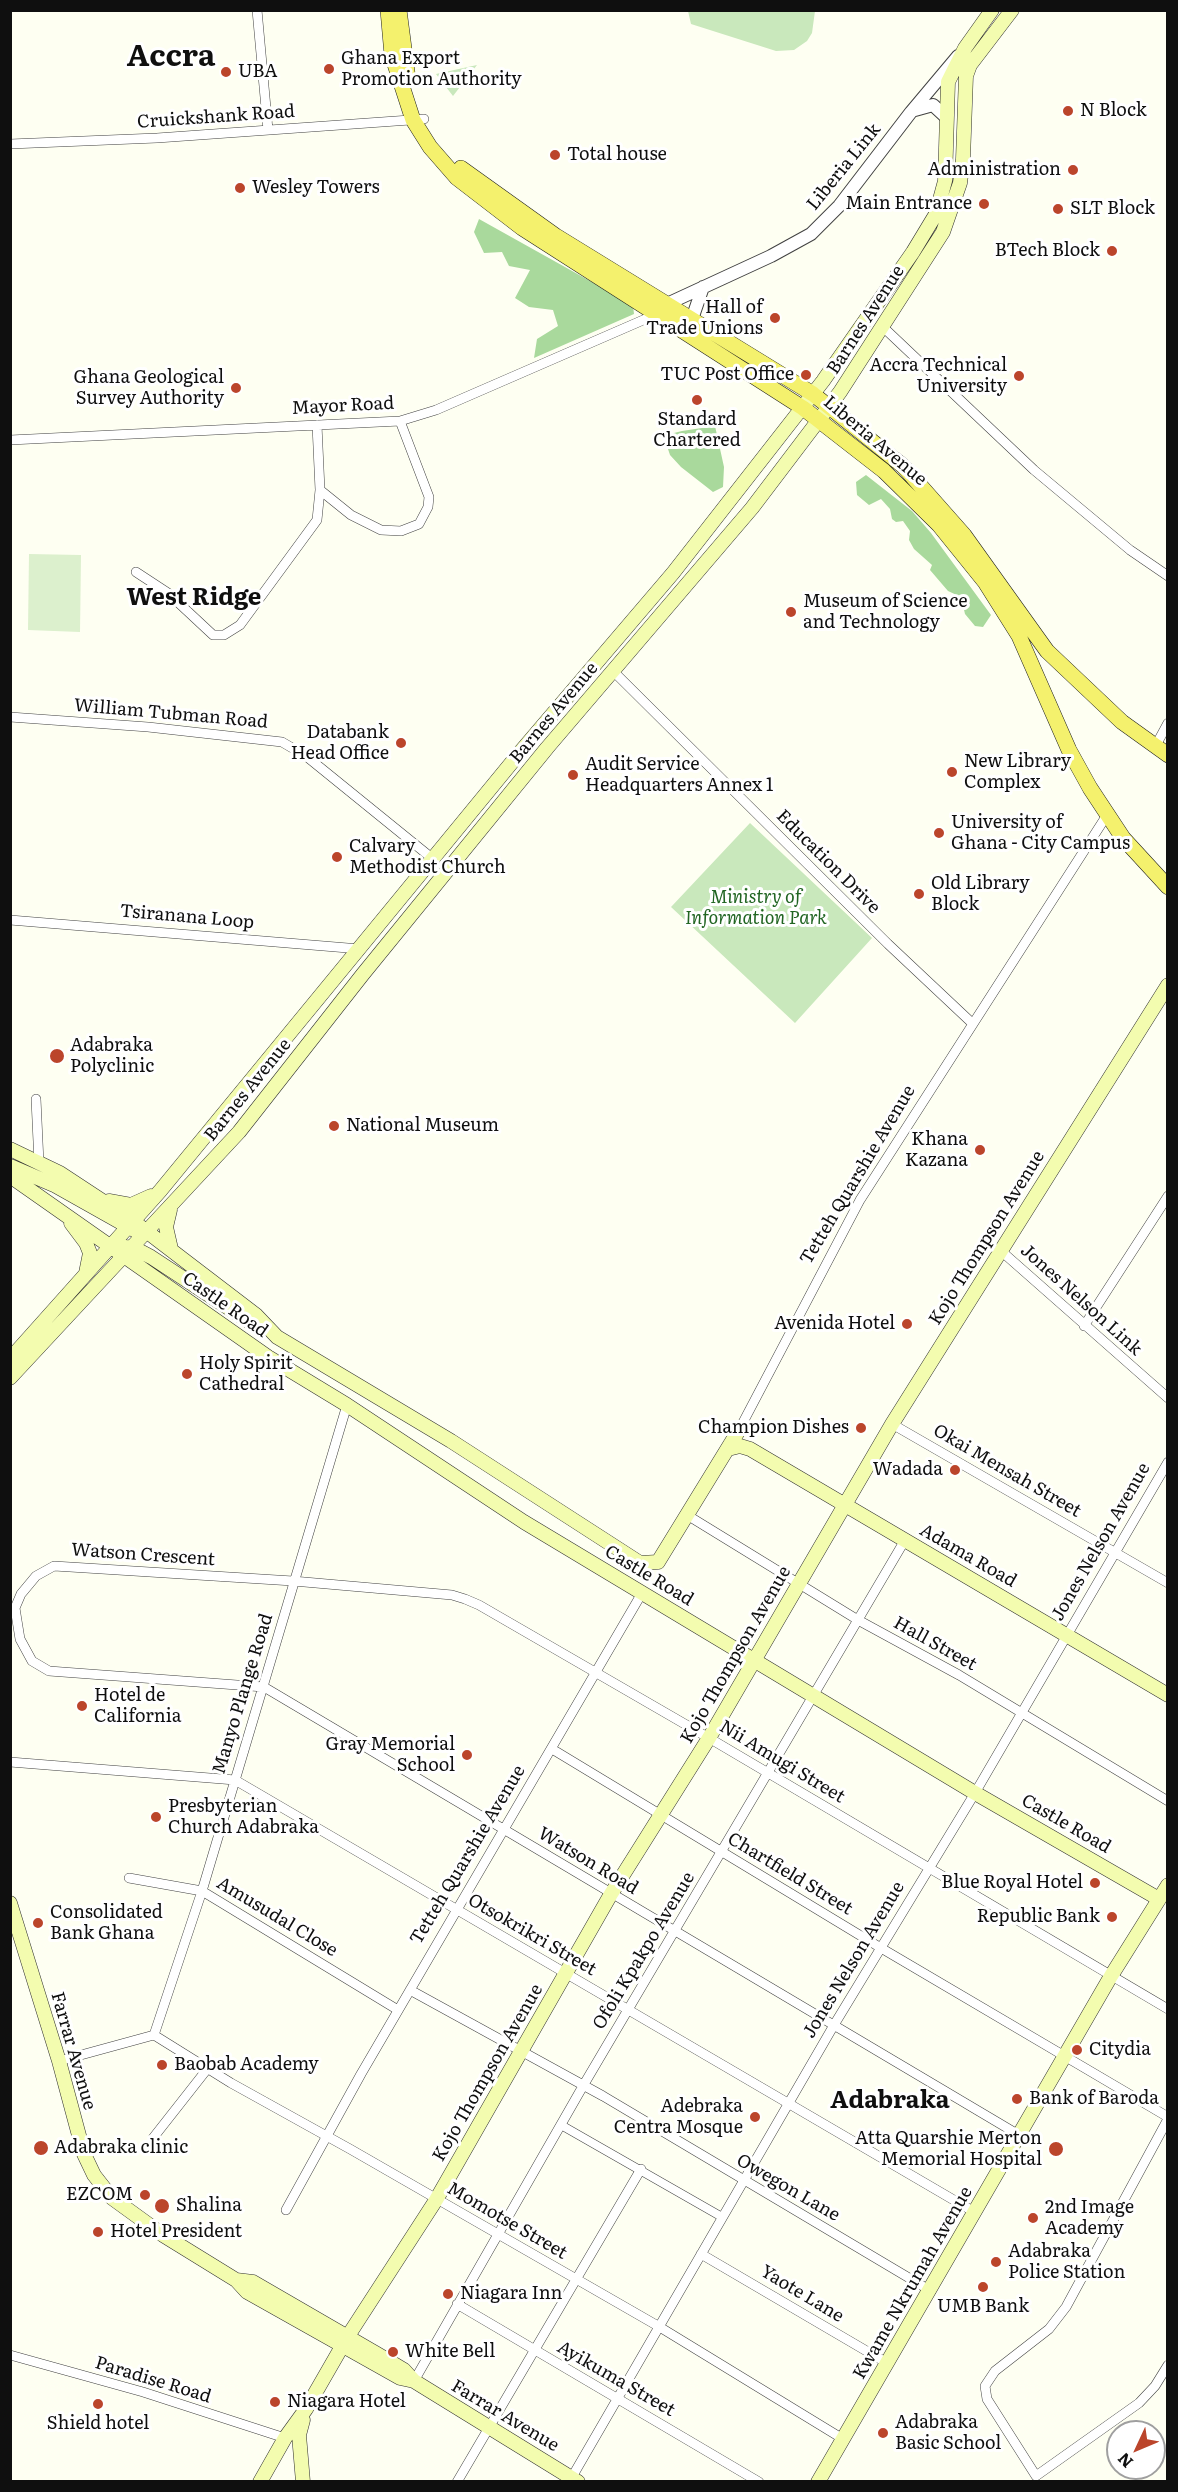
<!DOCTYPE html>
<html>
<head>
<meta charset="utf-8">
<style>
	body { margin:0 }
	#map { position:relative; width:1178px; height:2492px; overflow:hidden; background:#fefff2; font-family:Literata,serif }
	canvas { display:block }
	.frame { position:absolute; inset:0; border:12px solid #0f0f0f; pointer-events:none }
	.north { position:absolute; left:1106px; top:2420px; width:60px; height:60px; box-sizing:border-box; background:#fff; border:2px solid #9f9f9f; border-radius:50%; rotate:226deg; font-size:16px; font-weight:700; line-height:24px; text-align:center; color:#0f0f0f }
	.north::after { content:''; display:block; margin:auto; width:21px; height:27px; background:#bb452b; clip-path:polygon(50% 0,100% 100%,50% 72%,0 100%) }
</style>
</head>
<body>
<div id="map">
<canvas width="1178" height="2492"></canvas>
<div class="frame"></div>
<div class="north">N</div>
</div>
<script>
const g = document.querySelector('canvas').getContext('2d');
g.lineJoin = 'round';
function fill(path, color) {
  g.fillStyle = color;
  g.fill(path, 'evenodd');
}
function toPath(rows) {
  const path = new Path2D();
  for (const r of rows) {
    path.moveTo(r[0], r[1]);
    for (let i = 2; i < r.length; i += 2) path.lineTo(r[i], r[i + 1]);
  }
  return path;
}
function trace(path, color, width, dash) {
  g.strokeStyle = color;
  g.lineWidth = width;
  g.lineCap = dash ? 'butt' : 'round';
  g.setLineDash(dash || []);
  g.stroke(path);
}
function write(font, color, halo, rows, align = 'center') {
  g.font = font + ' Literata,serif';
  g.lineWidth = 6;
  g.setLineDash([]);
  g.textBaseline = 'middle';
  g.strokeStyle = halo;
  g.fillStyle = color;
  for (const [text, x, y, turn = 0] of rows) {
    g.save();
    g.translate(x, y);
    g.rotate((+turn || 0) * Math.PI / 180);
    g.textAlign = isNaN(turn) ? turn : align;
    if (halo) g.strokeText(text, 0, 0);
    g.fillText(text, 0, 0);
    g.restore();
  }
}
const green = toPath([
	[688,11,688,10,815,11,812,33,807,41,794,50,776,51,691,24],
	[477,65,453,96,436,74],
	[750,823,872,938,795,1023,671,907]
]);
const forest = toPath([
	[479,219,633,305,634,314,534,358,537,339,558,326,553,310,529,307,515,298,530,270,509,266,502,252,484,253,474,232],
	[715,426,724,467,723,487,713,492,681,467,670,455,665,440,670,434,682,431],
	[866,475,912,511,931,533,991,615,983,627,975,626,965,614,961,597,948,591,930,570,932,565,914,549,909,540,910,531,903,521,896,522,892,519,890,509,881,499,869,505,857,495,856,482]
]);
const pitch = toPath([
	[29,554,81,555,80,632,28,630]
]);
const pedestrian = toPath([
	[561,2125,722,2217]
]);
const minor = toPath([
	[257,10,268,130],
	[10,144,157,138,424,119],
	[883,327,1034,470,1130,550,1168,576],
	[10,440,400,421,436,410,657,314],
	[320,490,351,515,381,530,401,531,419,524,428,507,429,497,400,421],
	[136,572,168,593,213,635,224,635,240,625,317,520,320,490,317,425],
	[613,671,888,944,972,1023],
	[10,717,148,727,282,742,306,756,433,859],
	[1155,747,1168,723],
	[10,920,360,949],
	[36,1099,39,1163],
	[1000,1250,1168,1398],
	[1084,1326,1168,1196],
	[892,1424,1168,1583],
	[739,1430,860,1200,1107,815],
	[687,1515,858,1620,959,1675,1168,1801],
	[552,1749,881,1948,1168,2117],
	[10,1762,235,1780,976,2213],
	[129,1878,202,1891,398,2010],
	[410,1990,603,2096,931,2291],
	[154,2035,231,2083,350,2149,658,2326,843,2439],
	[154,2035,202,1891,347,1405],
	[59,2061,154,2035],
	[1168,2119,1066,2307,1049,2329,995,2371,985,2386,987,2399,1036,2476,1139,2403,1155,2386,1168,2365],
	[1019,2135,264,1687,49,1671,32,1661,20,1639,15,1608,21,1594,36,1576,54,1566,293,1581,452,1595,465,1599,479,1605,709,1738,1168,2009],
	[153,2138,208,2068],
	[286,2210,361,2074,642,1593],
	[701,2254,887,2363],
	[457,2304,759,2482],
	[10,2355,143,2392,285,2438],
	[414,2381,583,2086,905,1540],
	[572,2477,834,2025,975,1793,1168,1462],
	[457,2482,641,2169]
]);
const tertiary = toPath([
	[915,110,933,105,946,117],
	[667,304,771,256,811,234,839,206,911,112,958,56],
	[692,319,703,287]
]);
const secondary = toPath([
	[10,1149,60,1173,133,1221,256,1315,277,1337,451,1441,640,1563,658,1562,739,1430],
	[10,1166,54,1185,134,1230],
	[10,1176,268,1357,347,1405,524,1522,975,1793,1159,1899],
	[109,1201,131,1205,151,1196],
	[170,1210,166,1227,171,1249],
	[71,1223,86,1243,90,1253,86,1273],
	[125,1247,134,1248,151,1257,259,1328],
	[10,1359,160,1191,522,750,673,573,823,381,913,252,936,214,945,181,948,82,965,48,992,10],
	[10,1378,239,1132,363,974,547,748,752,508,840,392,943,232,960,183,963,159,966,76,970,65,1012,10],
	[728,1449,740,1446,750,1449,1168,1695],
	[10,1903,59,2061,84,2154,94,2175,112,2198,163,2235,236,2280,247,2292,400,2378,414,2381],
	[236,2280,253,2282,379,2355,404,2370,414,2381,578,2482],
	[260,2482,285,2438,306,2409,348,2336,436,2200,611,1894,709,1738,892,1424,1168,985],
	[303,2482,299,2435,303,2420],
	[818,2482,1111,1976,1168,1885]
]);
const primary = toPath([
	[388,10,392,55,413,120,430,147,457,178,522,228,803,408,884,471,939,525,985,582,1019,636,1069,750,1090,788,1123,838,1168,887],
	[399,10,408,79],
	[461,168,556,236,813,394,903,466,964,535,1047,651,1122,722,1168,755]
]);
const markers = [
	[329,69,6,"#bb452b"],
	[226,72,6,"#bb452b"],
	[1068,111,6,"#bb452b"],
	[555,155,6,"#bb452b"],
	[1073,170,6,"#bb452b"],
	[240,188,6,"#bb452b"],
	[984,204,6,"#bb452b"],
	[1058,209,6,"#bb452b"],
	[1112,251,6,"#bb452b"],
	[775,318,6,"#bb452b"],
	[806,375,6,"#bb452b"],
	[1019,376,6,"#bb452b"],
	[236,388,6,"#bb452b"],
	[697,400,6,"#bb452b"],
	[791,612,6,"#bb452b"],
	[401,743,6,"#bb452b"],
	[952,772,6,"#bb452b"],
	[573,775,6,"#bb452b"],
	[939,833,6,"#bb452b"],
	[337,857,6,"#bb452b"],
	[919,894,6,"#bb452b"],
	[57,1056,8,"#bb452b"],
	[334,1126,6,"#bb452b"],
	[980,1150,6,"#bb452b"],
	[907,1324,6,"#bb452b"],
	[187,1374,6,"#bb452b"],
	[861,1428,6,"#bb452b"],
	[955,1470,6,"#bb452b"],
	[82,1706,6,"#bb452b"],
	[467,1755,6,"#bb452b"],
	[156,1817,6,"#bb452b"],
	[1095,1883,6,"#bb452b"],
	[1112,1917,6,"#bb452b"],
	[38,1923,6,"#bb452b"],
	[1077,2050,6,"#bb452b"],
	[162,2065,6,"#bb452b"],
	[1017,2099,6,"#bb452b"],
	[755,2117,6,"#bb452b"],
	[41,2148,8,"#bb452b"],
	[1056,2149,8,"#bb452b"],
	[145,2195,6,"#bb452b"],
	[162,2206,8,"#bb452b"],
	[1033,2218,6,"#bb452b"],
	[98,2232,6,"#bb452b"],
	[996,2262,6,"#bb452b"],
	[983,2287,6,"#bb452b"],
	[448,2294,6,"#bb452b"],
	[393,2352,6,"#bb452b"],
	[275,2402,6,"#bb452b"],
	[98,2404,6,"#bb452b"],
	[883,2433,6,"#bb452b"]
];
const poiNames = [
	["Ghana Export",341,59],
	["Promotion Authority",341,80],
	["UBA",238,72],
	["N Block",1080,111],
	["Total house",567,155],
	["Administration",1061,170,"right"],
	["Wesley Towers",252,188],
	["Main Entrance",972,204,"right"],
	["SLT Block",1070,209],
	["BTech Block",1100,251,"right"],
	["Hall of",763,308,"right"],
	["Trade Unions",763,329,"right"],
	["Accra Technical",1007,366,"right"],
	["University",1007,387,"right"],
	["TUC Post Office",794,375,"right"],
	["Ghana Geological",224,378,"right"],
	["Survey Authority",224,399,"right"],
	["Standard",697,420,"center"],
	["Chartered",697,441,"center"],
	["Museum of Science",803,602],
	["and Technology",803,623],
	["Databank",389,733,"right"],
	["Head Office",389,754,"right"],
	["New Library",964,762],
	["Complex",964,783],
	["Audit Service",585,765],
	["Headquarters Annex 1",585,786],
	["University of",951,823],
	["Ghana - City Campus",951,844],
	["Calvary",349,847],
	["Methodist Church",349,868],
	["Old Library",931,884],
	["Block",931,905],
	["Adabraka",70,1046],
	["Polyclinic",70,1067],
	["National Museum",346,1126],
	["Khana",968,1140,"right"],
	["Kazana",968,1161,"right"],
	["Avenida Hotel",895,1324,"right"],
	["Holy Spirit",199,1364],
	["Cathedral",199,1385],
	["Champion Dishes",849,1428,"right"],
	["Wadada",943,1470,"right"],
	["Hotel de",94,1696],
	["California",94,1717],
	["Gray Memorial",455,1745,"right"],
	["School",455,1766,"right"],
	["Presbyterian",168,1807],
	["Church Adabraka",168,1828],
	["Blue Royal Hotel",1083,1883,"right"],
	["Consolidated",50,1913],
	["Bank Ghana",50,1934],
	["Republic Bank",1100,1917,"right"],
	["Citydia",1089,2050],
	["Baobab Academy",174,2065],
	["Bank of Baroda",1029,2099],
	["Adebraka",743,2107,"right"],
	["Centra Mosque",743,2128,"right"],
	["Atta Quarshie Merton",1042,2139,"right"],
	["Memorial Hospital",1042,2160,"right"],
	["Adabraka clinic",54,2148],
	["EZCOM",133,2195,"right"],
	["Shalina",176,2206],
	["2nd Image",1045,2208],
	["Academy",1045,2229],
	["Hotel President",110,2232],
	["Adabraka",1008,2252],
	["Police Station",1008,2273],
	["Niagara Inn",460,2294],
	["UMB Bank",983,2307,"center"],
	["White Bell",405,2352],
	["Niagara Hotel",287,2402],
	["Adabraka",895,2423],
	["Basic School",895,2444],
	["Shield hotel",98,2424,"center"]
];
const streetNames = [
	["Cruickshank Road",216,117,-4],
	["Liberia Link",844,167,-51],
	["Barnes Avenue",866,320,-57],
	["Mayor Road",343,406,-3],
	["Liberia Avenue",875,441,40],
	["Barnes Avenue",554,713,-50],
	["William Tubman Road",171,714,5],
	["Education Drive",828,862,45],
	["Tsiranana Loop",187,917,5],
	["Barnes Avenue",248,1090,-51],
	["Tetteh Quarshie Avenue",858,1175,-59],
	["Kojo Thompson Avenue",987,1238,-58],
	["Jones Nelson Link",1081,1300,42],
	["Castle Road",225,1305,35],
	["Okai Mensah Street",1007,1471,30],
	["Jones Nelson Avenue",1101,1542,-60],
	["Watson Crescent",143,1555,4],
	["Adama Road",968,1556,30],
	["Castle Road",649,1576,31],
	["Hall Street",935,1644,29],
	["Kojo Thompson Avenue",736,1655,-60],
	["Manyo Plange Road",243,1694,-73],
	["Nii Amugi Street",782,1762,31],
	["Castle Road",1066,1824,30],
	["Tetteh Quarshie Avenue",468,1855,-59],
	["Watson Road",588,1861,31],
	["Chartfield Street",790,1874,31],
	["Amusudal Close",277,1917,31],
	["Otsokrikri Street",532,1935,30],
	["Ofoli Kpakpo Avenue",644,1951,-59],
	["Jones Nelson Avenue",854,1960,-59],
	["Farrar Avenue",73,2051,74],
	["Kojo Thompson Avenue",488,2073,-60],
	["Owegon Lane",788,2188,30],
	["Momotse Street",507,2221,30],
	["Kwame Nkrumah Avenue",913,2283,-60],
	["Yaote Lane",802,2294,31],
	["Ayikuma Street",616,2379,30],
	["Paradise Road",153,2380,17],
	["Farrar Avenue",505,2416,31]
];
const parkNames = [
	["Ministry of",756,898],
	["Information Park",756,919]
];
const districtNames = [
	["West Ridge",194,598],
	["Adabraka",890,2101]
];
const townNames = [
	["Accra",171,57]
];
fill(green, '#c9e8bc');
fill(forest, '#a9d99c');
fill(pitch, '#dcf0cd');
trace(pedestrian, '#424242', 9);
trace(minor, '#424242', 10);
trace(tertiary, '#424242', 14);
trace(secondary, '#313131', 15);
trace(primary, '#202020', 16);
trace(pedestrian, '#fff', 8);
trace(minor, '#fff', 9);
trace(tertiary, '#fff', 12);
trace(secondary, '#f3fcaf', 14);
trace(primary, '#f4f16d', 15);
for (const [x, y, r, color] of markers) {
  const dot = new Path2D();
  dot.arc(x, y, r, 0, 2 * Math.PI);
  g.fillStyle = color;
  g.fill(dot);
  trace(dot, '#fff', 2);
}
write('18px', '#0f0f0f', '#fff', poiNames, 'left');
write('18px', '#0f0f0f', '#fff', streetNames);
write('italic 18px', '#216522', '#fff', parkNames);
write('bold 24px', '#0f0f0f', '#fff', districtNames);
write('bold 30px', '#0f0f0f', '#fff', townNames);
</script>
</body>
</html>
